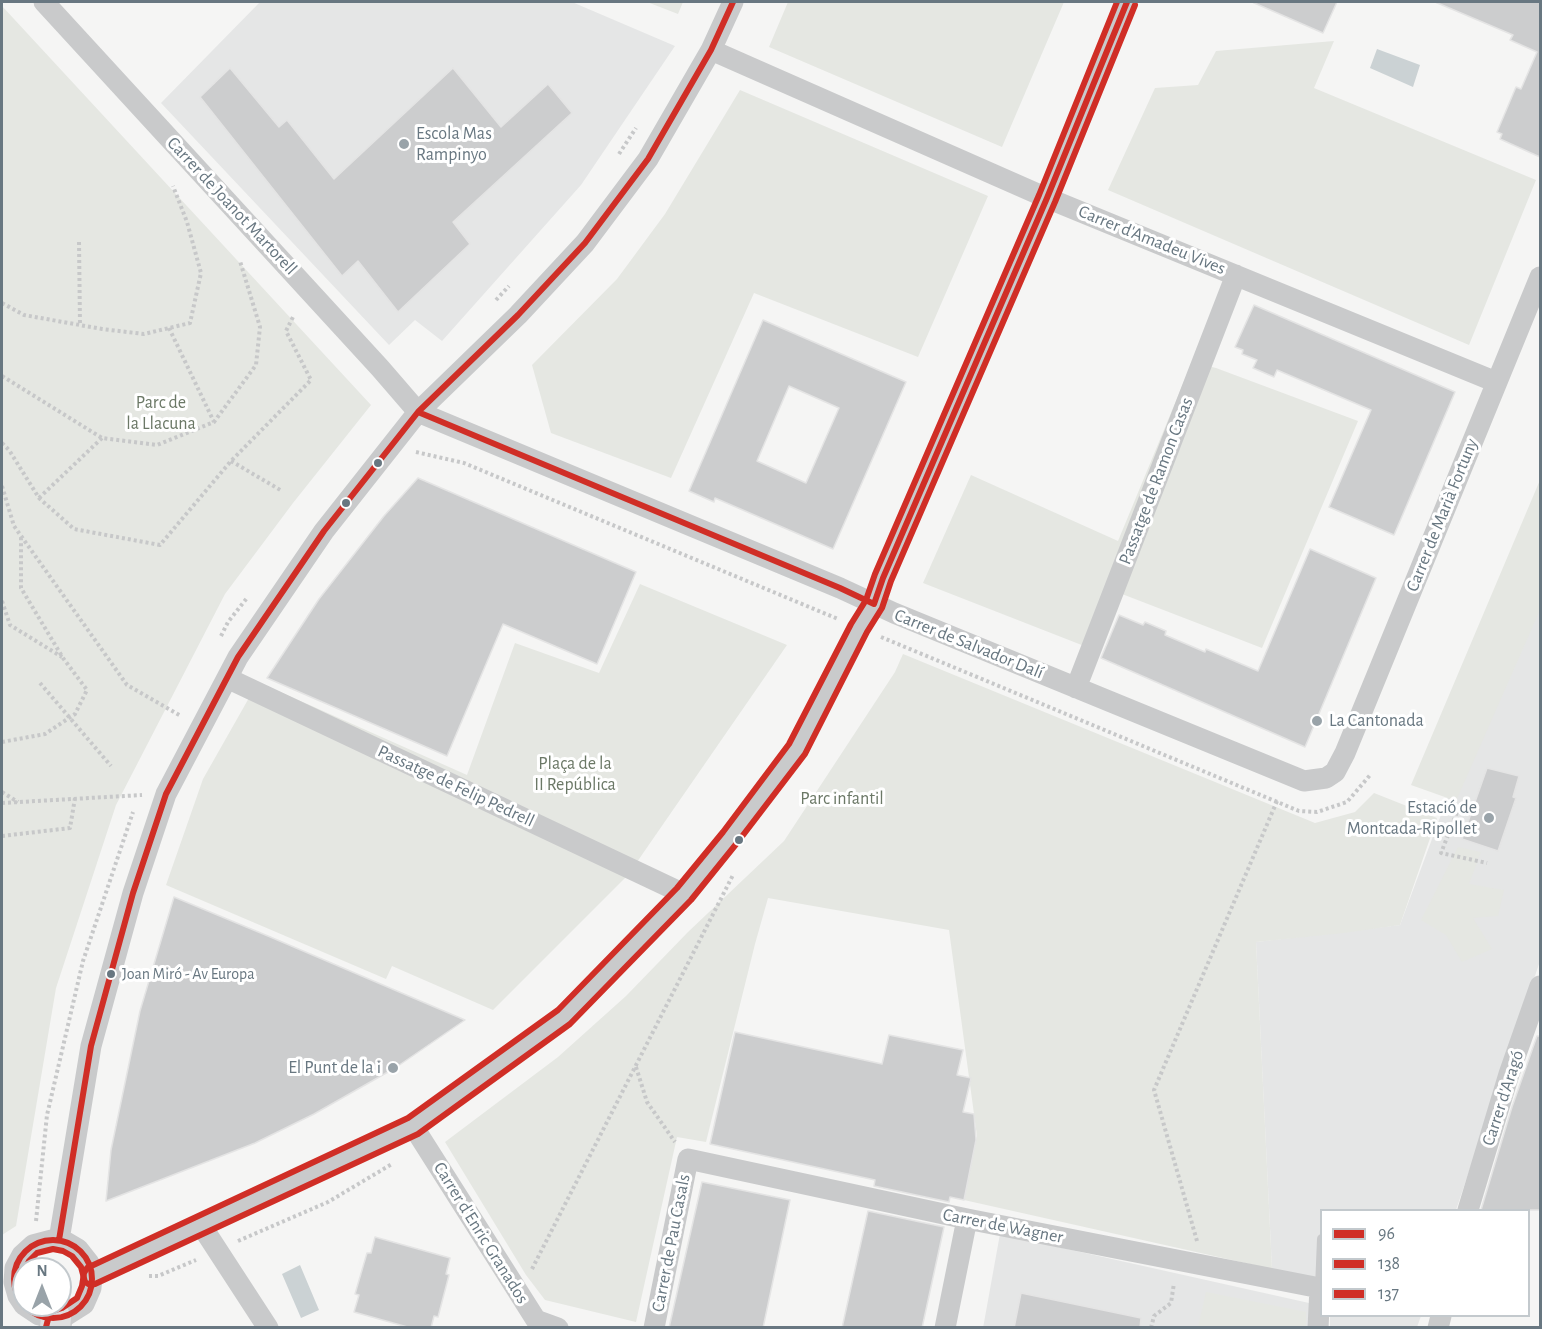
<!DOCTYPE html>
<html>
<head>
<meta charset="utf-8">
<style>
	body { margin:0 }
	#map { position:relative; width:1542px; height:1329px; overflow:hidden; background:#f5f5f4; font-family:"Alegreya Sans",sans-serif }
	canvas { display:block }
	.frame { position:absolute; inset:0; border:3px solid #687781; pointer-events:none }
	.legend { position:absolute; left:1320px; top:1209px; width:210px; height:108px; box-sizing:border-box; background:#fff; border:2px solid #c3c9cd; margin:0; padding:8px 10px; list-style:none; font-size:18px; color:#687781 }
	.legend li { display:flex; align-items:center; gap:12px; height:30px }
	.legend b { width:30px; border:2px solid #c3c9cd }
	.north { position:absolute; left:12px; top:1257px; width:60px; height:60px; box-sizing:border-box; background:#fff; border:2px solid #c3c9cd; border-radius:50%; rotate:0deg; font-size:16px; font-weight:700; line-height:24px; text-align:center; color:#687781 }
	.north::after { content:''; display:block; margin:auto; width:21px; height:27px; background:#99a3a9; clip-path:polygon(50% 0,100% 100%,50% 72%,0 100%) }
</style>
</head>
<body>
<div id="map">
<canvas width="1542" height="1329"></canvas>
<div class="frame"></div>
<ul class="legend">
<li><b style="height:8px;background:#d02e26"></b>96</li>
<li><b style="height:8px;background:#d02e26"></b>138</li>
<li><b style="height:8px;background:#d02e26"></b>137</li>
</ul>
<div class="north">N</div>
</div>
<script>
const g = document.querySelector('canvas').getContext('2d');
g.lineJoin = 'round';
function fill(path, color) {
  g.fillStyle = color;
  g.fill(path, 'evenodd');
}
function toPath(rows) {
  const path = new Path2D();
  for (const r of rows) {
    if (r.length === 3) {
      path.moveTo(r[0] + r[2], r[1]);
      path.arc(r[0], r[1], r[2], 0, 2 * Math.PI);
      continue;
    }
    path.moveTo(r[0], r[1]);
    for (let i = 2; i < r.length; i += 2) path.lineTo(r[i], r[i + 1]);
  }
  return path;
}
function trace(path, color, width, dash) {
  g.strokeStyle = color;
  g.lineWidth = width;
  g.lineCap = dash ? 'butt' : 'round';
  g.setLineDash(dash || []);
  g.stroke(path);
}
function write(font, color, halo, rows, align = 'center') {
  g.font = font + ' "Alegreya Sans",sans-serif';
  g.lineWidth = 6;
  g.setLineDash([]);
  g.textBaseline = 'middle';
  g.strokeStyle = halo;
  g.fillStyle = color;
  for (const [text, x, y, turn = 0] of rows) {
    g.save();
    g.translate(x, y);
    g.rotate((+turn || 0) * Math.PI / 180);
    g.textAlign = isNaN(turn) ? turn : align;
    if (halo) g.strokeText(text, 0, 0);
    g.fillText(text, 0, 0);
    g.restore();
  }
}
const built = toPath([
	[260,2,572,2,675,46,581,185,442,341,415,320,389,345,161,103],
	[1540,549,1540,961,1456,1210,1322,1210,1321,1279,1272,1269,1256,942,1400,925],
	[1000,1234,1309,1303,1309,1327,983,1328],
	[1330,1316,1421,1316,1417,1327,1330,1328]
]);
const green = toPath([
	[647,2,683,2,678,14],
	[788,2,1064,2,1002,147,769,47],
	[2,6,371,405,293,503,225,594,116,805,56,988,16,1226,2,1235],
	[1334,41,1314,88,1536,180,1469,345,1108,190,1155,88,1198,85,1216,51],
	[740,90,988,196,918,357,754,293,671,478,551,433,532,365,617,279,665,214],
	[1192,362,1216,368,1358,421,1262,648,1122,594,1097,651,923,583,971,475,1118,541],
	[1540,480,1540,610,1456,801,1411,785],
	[640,584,787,645,628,875,493,1010,392,966,386,979,166,885,203,779,258,682,467,775,515,643,599,673],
	[903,654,1315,823,1355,812,1374,793,1437,818,1400,925,1344,933,1256,942,1272,1269,964,1200,977,1136,949,930,768,898,755,944,706,1142,677,1137,636,1322,545,1300,526,1275,445,1142,558,1057,626,996,688,932,784,841,895,672],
	[1458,847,1481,852,1469,884,1504,890,1498,916,1473,918,1492,949,1462,962,1446,935,1421,920],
	[1206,1292,1306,1312,1306,1327,1198,1327]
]);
const water = toPath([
	[1377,49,1420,65,1413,87,1370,68],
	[300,1265,319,1310,301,1318,282,1274]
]);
const building = toPath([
	[1252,2,1337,2,1323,33,1252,2],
	[1435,2,1540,2,1540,157,1500,139,1502,134,1497,132,1516,87,1521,89,1537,52,1510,40,1513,35,1435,2],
	[230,68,279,127,287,120,334,179,453,68,501,127,548,84,572,113,453,222,470,244,398,312,358,261,342,276,200,97,230,68],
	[1254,305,1455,392,1394,535,1329,507,1371,410,1277,370,1274,377,1253,368,1257,360,1242,354,1243,350,1235,347,1254,305],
	[763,320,906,382,833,549,715,498,714,502,689,491,763,320],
	[789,386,839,408,806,483,757,461,789,386],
	[418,478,636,572,597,664,503,624,447,756,267,678,319,599,384,516,418,478],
	[1310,549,1376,578,1305,747,1101,658,1119,615,1143,625,1145,622,1166,631,1165,635,1205,652,1206,649,1258,671,1310,549],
	[1487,768,1519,776,1513,797,1516,798,1498,851,1462,839,1487,768],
	[174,897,268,936,465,1020,395,1068,314,1114,255,1143,106,1201,111,1150,140,1011,174,897],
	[735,1032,882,1064,889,1035,963,1050,957,1075,971,1078,963,1112,974,1114,976,1140,964,1200,950,1197,949,1202,874,1186,875,1180,710,1144,735,1032],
	[1537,1036,1540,1036,1540,1210,1481,1210,1512,1107,1537,1036],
	[702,1182,790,1200,763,1328,669,1328,702,1182],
	[868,1211,944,1227,922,1328,842,1328,868,1211],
	[375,1237,450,1258,446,1274,449,1275,438,1317,434,1316,431,1328,411,1328,354,1312,359,1295,355,1294,367,1253,371,1253,375,1237],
	[1021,1293,1141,1318,1140,1328,1014,1328,1021,1293]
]);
const path = toPath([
	[619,154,636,128],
	[79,242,80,325],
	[496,300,509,286],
	[2,303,24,315,102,329,144,334,190,323,201,273,187,222,173,186],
	[169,328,214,422],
	[2,376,102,438,157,445,214,422,256,365,260,327,240,261],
	[2,443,9,450,39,498,74,529,160,545,231,461,311,380,286,331,294,315],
	[416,452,464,463,838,619],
	[231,461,282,491],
	[2,486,14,526,127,685,181,716],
	[39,498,102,438],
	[2,601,10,625,62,657],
	[221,636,228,622,247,598],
	[881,637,1299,811,1317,812,1347,802,1371,774],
	[40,683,111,766],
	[2,742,45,734,75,714,87,690,63,658,21,588,21,537],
	[2,792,18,802],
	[2,803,142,795],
	[1459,807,1441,853,1487,863],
	[2,836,70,828,75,798],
	[636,1067,647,1102,675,1142],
	[36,1221,47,1115,83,961,133,812],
	[238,1241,328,1202,392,1164],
	[1197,1241,1154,1090,1277,801],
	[532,1269,733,875],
	[149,1276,158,1276,196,1260],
	[1151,1328,1154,1316,1171,1303,1174,1283]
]);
const lane = toPath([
	[1320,1288,1322,1239]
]);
const street = toPath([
	[44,2,380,368,418,412,840,588,894,613,1304,781,1326,778,1335,772,1345,753,1540,277],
	[711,50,1047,198,1496,382],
	[227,678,684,894],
	[1076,688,1236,275],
	[413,1126,536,1320,558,1328],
	[1468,1210,1509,1074,1540,986],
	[201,1225,268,1328],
	[59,1240,91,1046,133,893,166,794,238,657,324,531,418,412,518,315,585,243,648,159,711,50,733,2],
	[92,1276,413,1126,564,1017,684,894,730,838,797,749,859,628,874,604,883,578,1047,198,1127,2],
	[24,1305,18,1296,14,1282,15,1268,22,1255,33,1245,52,1240,66,1242,78,1249,89,1263,92,1276,91,1288,84,1304,65,1316,56,1318,39,1315,24,1305],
	[654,1328,688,1159,967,1219,1320,1288,1318,1328],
	[945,1328,967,1219],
	[1438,1328,1441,1316]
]);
const secondary = toPath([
	[55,1328,56,1318]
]);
const bus1 = toPath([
	[418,412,840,588,874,604,883,578,1047,198,1127,2],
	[59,1240,91,1046,133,893,166,794,238,657,324,531,418,412,518,315,585,243,648,159,711,50,733,2],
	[53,1279,39]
]);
const bus2 = toPath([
	[25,1269,29,1261,37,1253,53,1249,63,1251,72,1256,81,1267,85,1282,90,1285,95,1284,418,1134,570,1024,691,900,737,843,805,754,867,632,882,608,891,581,1055,202,1135,5]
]);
const bus3 = toPath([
	[46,1327,50,1312,62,1308,77,1298,82,1286,84,1273,87,1268,408,1118,558,1010,677,888,723,832,789,744,851,624,866,600,875,574,1039,195,1117,2]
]);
const markers = [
	[404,144,6,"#99a3a9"],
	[378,463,5,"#687781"],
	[346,503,5,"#687781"],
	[1317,721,6,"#99a3a9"],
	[1489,818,6,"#99a3a9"],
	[739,840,5,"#687781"],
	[111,974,5,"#687781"],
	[393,1068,6,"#99a3a9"]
];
const busNames = [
	["Joan Miró - Av Europa",122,974]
];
const poiNames = [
	["Escola Mas",416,134],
	["Rampinyo",416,155],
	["La Cantonada",1329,721],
	["Estació de",1477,808,"right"],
	["Montcada-Ripollet",1477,829,"right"],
	["El Punt de la i",381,1068,"right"]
];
const streetNames = [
	["Carrer de Joanot Martorell",232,206,47],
	["Carrer d'Amadeu Vives",1152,240,22],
	["Passatge de Ramon Casas",1156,481,-69],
	["Carrer de Marià Fortuny",1442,515,-68],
	["Carrer de Salvador Dalí",969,644,22],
	["Passatge de Felip Pedrell",456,786,25],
	["Carrer d'Aragó",1503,1098,-72],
	["Carrer de Wagner",1003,1226,11],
	["Carrer d'Enric Granados",481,1233,58],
	["Carrer de Pau Casals",671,1243,-79]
];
const parkNames = [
	["Parc de",161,403],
	["la Llacuna",161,424],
	["Plaça de la",575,764],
	["II República",575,785],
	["Parc infantil",842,799]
];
fill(built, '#e5e6e6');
fill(green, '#e5e7e2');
fill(water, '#cbd2d4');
fill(building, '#cccdce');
trace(building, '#e4e4e4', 1.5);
trace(secondary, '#d2d2d2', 33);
trace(path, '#c7c8c9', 4, [3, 3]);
trace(lane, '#c9cacb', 10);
trace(street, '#c9cacb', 21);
trace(secondary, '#dedfe0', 30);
trace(bus1, '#d02e26', 6);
trace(bus2, '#d02e26', 6);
trace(bus3, '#d02e26', 6);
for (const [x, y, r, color] of markers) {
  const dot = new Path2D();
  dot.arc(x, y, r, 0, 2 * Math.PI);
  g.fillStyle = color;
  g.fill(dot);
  trace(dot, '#fff', 2);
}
write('16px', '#687781', '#fff', busNames, 'left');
write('18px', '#687781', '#fff', poiNames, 'left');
write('18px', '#687781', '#fff', streetNames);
write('18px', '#6b7866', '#fff', parkNames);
</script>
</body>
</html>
